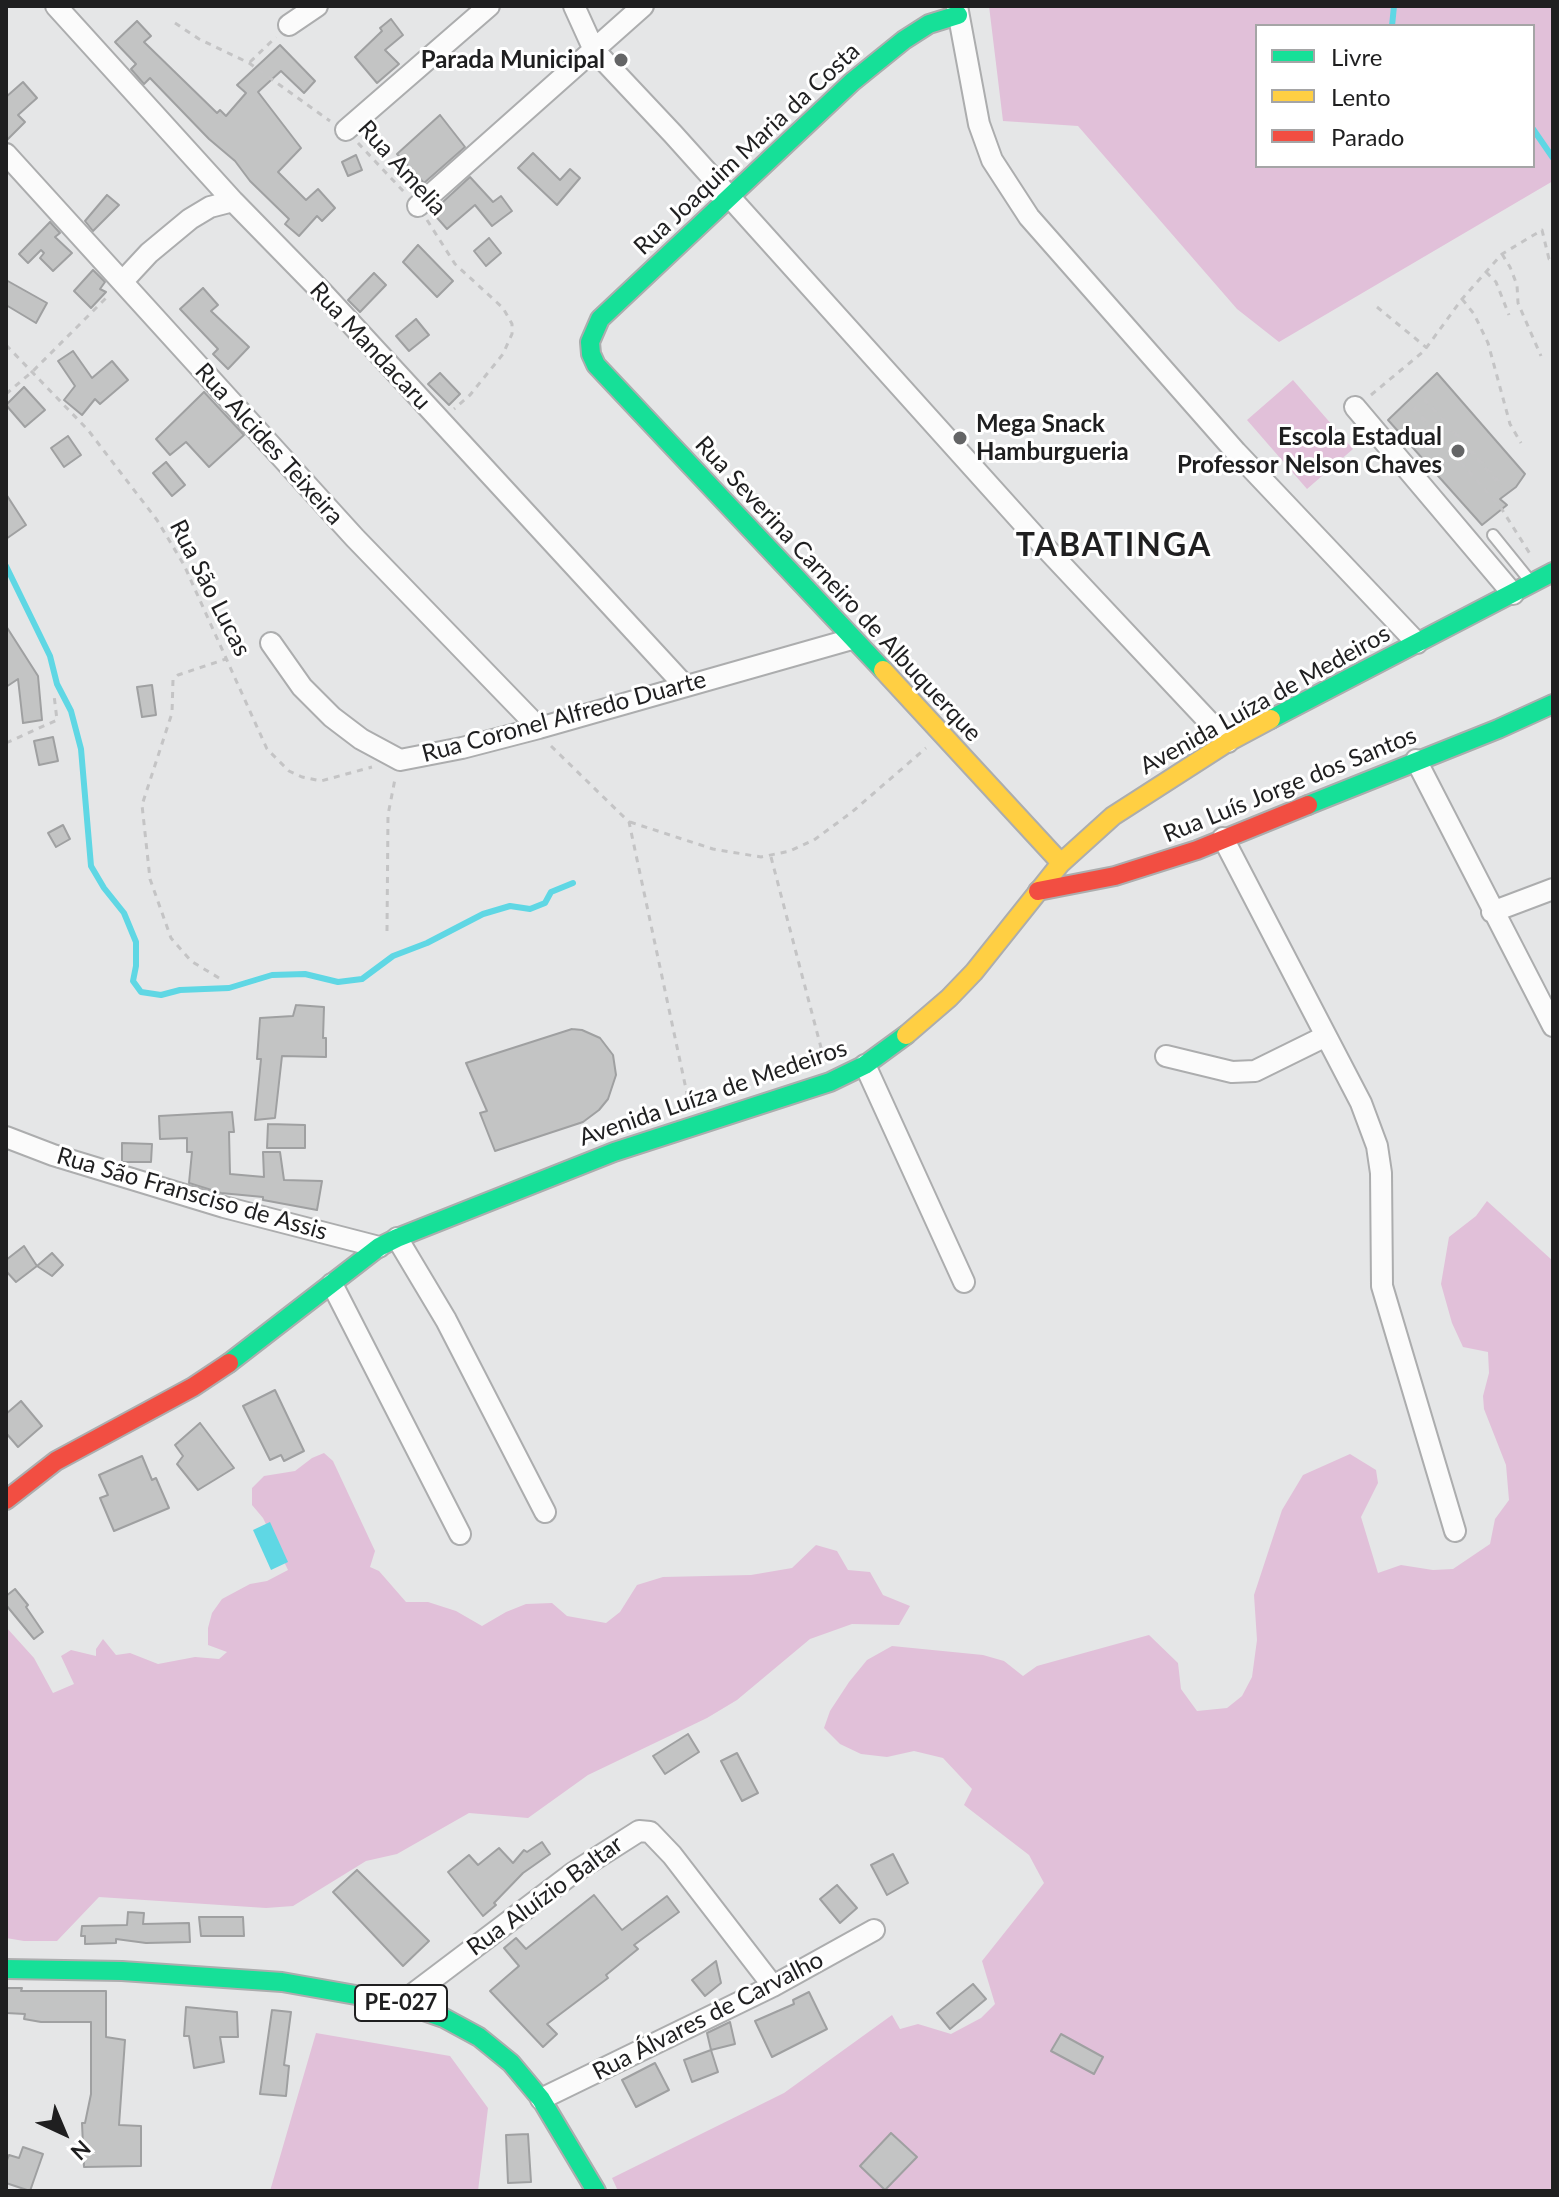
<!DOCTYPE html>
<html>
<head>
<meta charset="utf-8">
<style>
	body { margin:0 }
	#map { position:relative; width:1559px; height:2197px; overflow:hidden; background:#e5e6e7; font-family:Lato,sans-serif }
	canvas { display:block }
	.frame { position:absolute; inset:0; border:8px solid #1f1f20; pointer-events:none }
	.legend { position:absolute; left:1255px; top:24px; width:280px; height:144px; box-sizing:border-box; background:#fff; border:2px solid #a5a5a6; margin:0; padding:10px 14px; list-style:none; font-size:24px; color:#1f1f20 }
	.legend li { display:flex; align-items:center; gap:16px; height:40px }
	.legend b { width:40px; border:2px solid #a5a5a6 }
	.north { position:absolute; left:24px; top:2093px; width:80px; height:80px; -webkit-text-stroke:6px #fff; paint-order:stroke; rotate:136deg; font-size:22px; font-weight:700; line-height:32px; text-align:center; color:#1f1f20 }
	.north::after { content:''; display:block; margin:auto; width:28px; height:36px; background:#1f1f20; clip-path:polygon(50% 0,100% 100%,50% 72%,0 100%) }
</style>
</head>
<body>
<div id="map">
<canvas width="1559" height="2197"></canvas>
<div class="frame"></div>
<ul class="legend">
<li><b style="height:10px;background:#16e098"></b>Livre</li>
<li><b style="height:10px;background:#ffcf43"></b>Lento</li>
<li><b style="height:10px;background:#f24e42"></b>Parado</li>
</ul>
<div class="north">N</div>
</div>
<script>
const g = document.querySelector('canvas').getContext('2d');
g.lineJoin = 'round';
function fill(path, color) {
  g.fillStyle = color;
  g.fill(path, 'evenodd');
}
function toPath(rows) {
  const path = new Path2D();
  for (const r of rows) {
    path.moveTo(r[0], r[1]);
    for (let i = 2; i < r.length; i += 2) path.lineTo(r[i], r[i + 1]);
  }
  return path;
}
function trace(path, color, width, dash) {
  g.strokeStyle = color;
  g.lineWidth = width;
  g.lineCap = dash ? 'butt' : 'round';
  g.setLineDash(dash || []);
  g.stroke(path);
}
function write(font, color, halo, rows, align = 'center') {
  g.font = font + ' Lato,sans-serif';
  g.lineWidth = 6;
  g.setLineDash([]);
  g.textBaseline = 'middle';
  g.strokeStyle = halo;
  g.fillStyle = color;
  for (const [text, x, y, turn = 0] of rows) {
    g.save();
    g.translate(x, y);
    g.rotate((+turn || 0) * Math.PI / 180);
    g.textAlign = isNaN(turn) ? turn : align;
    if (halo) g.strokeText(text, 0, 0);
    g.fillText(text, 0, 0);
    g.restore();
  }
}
const green = toPath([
	[989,6,1553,6,1553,181,1279,342,1237,309,1078,126,1003,121],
	[1257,26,1533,26,1533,166,1257,166],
	[1293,380,1353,449,1307,489,1247,420],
	[1487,1201,1553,1261,1553,2191,618,2191,612,2178,784,2093,892,2015,900,2029,918,2024,951,2034,981,2018,995,2004,982,1961,1044,1883,1029,1855,964,1805,972,1789,943,1758,914,1751,887,1757,861,1754,840,1744,824,1728,830,1711,849,1682,867,1660,892,1646,983,1655,1004,1661,1023,1676,1037,1666,1149,1635,1178,1663,1181,1689,1197,1711,1227,1708,1242,1696,1252,1677,1257,1640,1254,1595,1282,1510,1303,1475,1350,1454,1376,1470,1378,1483,1361,1517,1378,1573,1401,1565,1433,1570,1453,1569,1490,1544,1495,1519,1509,1500,1506,1465,1484,1409,1483,1396,1489,1373,1488,1352,1463,1347,1452,1323,1441,1284,1449,1237,1476,1216],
	[324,1453,333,1461,375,1551,370,1567,379,1571,406,1602,428,1602,456,1611,482,1626,506,1612,526,1604,552,1603,567,1616,606,1623,620,1612,637,1585,663,1577,751,1575,792,1568,816,1545,837,1551,848,1570,870,1572,883,1595,910,1606,899,1625,852,1624,810,1639,737,1700,707,1718,588,1775,528,1818,469,1813,397,1854,366,1861,293,1906,266,1908,99,1897,57,1941,24,1941,6,1938,6,1627,34,1658,53,1693,74,1684,61,1656,71,1650,96,1656,96,1649,103,1639,116,1655,130,1653,158,1664,195,1657,219,1659,227,1652,208,1645,208,1628,212,1613,222,1599,250,1584,267,1581,288,1570,263,1518,252,1505,252,1488,264,1476,295,1471,312,1458],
	[316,2033,450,2056,488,2108,478,2191,270,2191]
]);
const water = toPath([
	[270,1522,288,1562,271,1570,253,1530]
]);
const stream = toPath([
	[1392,26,1394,6],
	[1533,129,1553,158],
	[6,566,50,656,57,684,71,711,81,749,91,866,104,888,124,913,136,942,136,966,133,981,141,992,161,995,180,990,229,988,272,975,305,974,338,982,362,979,393,956,427,943,483,914,510,906,530,909,545,903,551,892,573,883]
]);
const building = toPath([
	[391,19,403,35,385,50,399,64,377,83,355,57,382,31,380,28,391,19],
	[137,21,151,36,144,42,217,113,220,110,226,116,246,93,237,85,280,45,315,81,304,93,281,71,258,92,301,148,278,172,306,200,318,189,335,208,322,221,317,216,299,236,285,224,289,219,250,181,235,161,209,139,150,78,144,84,131,69,136,64,115,42,137,21],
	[23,82,37,98,18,115,25,122,6,141,6,97,23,82],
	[440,115,465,147,424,183,397,154,440,115],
	[533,153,560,180,570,169,580,178,557,205,518,168,533,153],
	[356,155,362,170,348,176,342,162,356,155],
	[470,177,493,202,501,196,512,211,492,226,475,205,447,229,432,212,470,177],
	[107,195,119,205,93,231,85,221,107,195],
	[50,222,60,233,55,237,72,253,53,271,40,258,44,253,41,250,28,263,19,254,50,222],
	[489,238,501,253,486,266,474,251,489,238],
	[418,245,453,281,437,297,403,262,418,245],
	[93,270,105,282,100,289,106,292,91,308,74,291,93,270],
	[374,273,386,285,360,312,348,300,374,273],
	[6,280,47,303,36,323,6,305,6,280],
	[203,288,218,305,211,311,249,347,228,369,213,354,218,349,180,309,203,288],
	[416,319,429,335,409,351,396,336,416,319],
	[73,351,92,378,112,361,128,380,100,404,95,399,82,415,64,400,75,386,58,361,73,351],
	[440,373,460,394,449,405,428,384,440,373],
	[1437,373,1525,474,1516,487,1500,499,1507,505,1482,525,1388,420,1437,373],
	[24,387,45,410,25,427,6,405,24,387],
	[204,392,244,435,209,467,186,442,170,455,156,439,204,392],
	[68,436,81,455,64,467,51,448,68,436],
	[166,462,185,485,172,496,153,473,166,462],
	[6,494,26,525,6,539,6,494],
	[6,626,38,676,42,720,23,723,18,679,6,687,6,626],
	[152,685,156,715,142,717,137,687,152,685],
	[53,737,58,761,39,765,34,741,53,737],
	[63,825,70,839,56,847,48,833,63,825],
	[296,1005,324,1007,323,1038,326,1038,326,1057,282,1056,275,1118,255,1120,261,1059,257,1059,260,1018,293,1016,296,1005],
	[572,1029,582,1030,600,1038,613,1055,616,1075,608,1099,599,1110,583,1122,495,1151,480,1113,487,1111,466,1063,572,1029],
	[232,1112,234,1132,229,1132,230,1174,264,1177,263,1152,280,1152,284,1180,322,1181,317,1210,263,1200,263,1197,221,1193,189,1183,192,1152,187,1152,187,1138,160,1139,159,1116,232,1112],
	[268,1124,305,1125,305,1148,267,1148,268,1124],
	[122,1143,152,1144,151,1162,122,1162,122,1143],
	[24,1246,37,1266,16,1282,6,1271,6,1260,24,1246],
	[52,1253,63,1265,52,1276,37,1266,52,1253],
	[275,1390,304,1451,284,1461,281,1455,270,1460,243,1406,275,1390],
	[21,1401,42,1426,18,1447,6,1433,6,1414,21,1401],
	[200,1423,234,1468,198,1490,177,1464,183,1456,175,1445,200,1423],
	[142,1456,152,1480,156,1478,169,1508,114,1531,100,1498,108,1495,99,1475,142,1456],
	[15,1589,28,1605,26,1607,43,1632,34,1639,6,1605,6,1596,15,1589],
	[688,1734,699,1752,665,1774,653,1756,688,1734],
	[737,1753,758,1793,742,1801,721,1761,737,1753],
	[542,1842,550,1854,523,1873,494,1903,496,1905,483,1916,448,1872,469,1855,478,1865,499,1848,513,1863,524,1850,527,1852,542,1842],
	[893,1854,908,1883,887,1895,871,1865,893,1854],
	[357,1870,429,1941,403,1966,333,1892,357,1870],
	[837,1885,857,1908,840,1923,820,1899,837,1885],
	[594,1895,622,1930,667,1896,679,1912,634,1945,638,1949,606,1975,608,1978,547,2024,557,2034,543,2047,490,1991,519,1966,504,1948,516,1938,526,1949,594,1895],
	[128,1912,144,1913,143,1924,189,1923,190,1942,146,1943,116,1939,116,1943,85,1944,85,1936,81,1936,82,1926,127,1925,128,1912],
	[199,1917,243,1917,244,1936,201,1936,199,1917],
	[716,1961,721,1983,705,1996,692,1980,716,1961],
	[973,1984,986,1999,950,2029,937,2013,973,1984],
	[6,1988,22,1988,21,1991,106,1991,106,2037,125,2040,119,2125,141,2126,141,2166,84,2167,82,2123,85,2123,91,2094,91,2022,41,2022,24,2019,25,2014,6,2013,6,1988],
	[809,1992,827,2029,772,2057,755,2021,794,2004,793,2000,809,1992],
	[186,2007,237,2012,238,2037,220,2037,224,2062,194,2068,189,2036,184,2036,186,2007],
	[272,2010,291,2012,284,2065,289,2066,286,2096,260,2094,272,2010],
	[730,2022,735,2044,711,2050,707,2033,730,2022],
	[1061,2034,1103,2057,1094,2074,1051,2051,1061,2034],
	[711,2050,718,2072,692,2082,684,2060,711,2050],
	[655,2063,669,2090,636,2107,622,2080,655,2063],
	[891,2133,917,2157,885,2190,860,2166,891,2133],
	[528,2134,531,2182,508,2183,506,2135,528,2134],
	[23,2147,43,2154,30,2191,6,2183,6,2163,9,2155,19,2158,23,2147]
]);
const path = toPath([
	[175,23,199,39,249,63,330,121],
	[250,62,276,37],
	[358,143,405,193],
	[427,220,455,264,503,308,512,324,512,334,503,354,470,395,454,409],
	[1502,254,1510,267,1517,285,1518,303,1541,356],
	[1486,272,1496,282,1509,315],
	[1462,299,1474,314,1488,343,1510,424,1521,443],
	[1377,307,1427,348],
	[6,345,88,430,157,520,184,565,267,749,289,771,302,777,321,781,372,767],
	[6,394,33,371,107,297],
	[1371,395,1424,351,1462,299,1502,254,1542,230,1549,259,1553,259],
	[1424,399,1449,426],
	[1413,408,1501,508,1532,557],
	[1440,440,1435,444,1434,442,1449,427,1501,486],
	[6,743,57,720,54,695],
	[551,746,629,822,689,1103],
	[630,822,713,849,761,857,790,851,814,840,852,812,926,748],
	[771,857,824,1059],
	[387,931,388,815,395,779],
	[219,978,191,961,171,938,150,879,142,805,172,713,173,680,178,675,226,659]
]);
const lane = toPath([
	[1493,535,1531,582]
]);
const street = toPath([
	[56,6,233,201,322,292,685,686],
	[574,6,594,50,673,134,1041,543,1228,742],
	[957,6,979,124,992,160,1029,217,1236,452,1417,643],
	[289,25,317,6],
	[346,130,489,6],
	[6,154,355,538,539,728],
	[418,206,643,6],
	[123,281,149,253,190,219,210,207,233,201],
	[1355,407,1513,594],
	[271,643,302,687,332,717,361,739,400,760,462,748,539,728,852,639],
	[1416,760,1553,1026],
	[1223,838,1361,1103,1377,1146,1381,1173,1382,1286,1455,1531],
	[1492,912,1553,889],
	[1166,1056,1232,1072,1255,1071,1326,1036],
	[865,1065,964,1282],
	[6,1137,53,1155,224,1207,379,1247],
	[397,1238,446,1320,545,1512],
	[332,1284,460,1534],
	[401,2003,573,1873,639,1831,650,1832,672,1855,773,1986],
	[541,2099,773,1986,874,1930]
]);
const fast = toPath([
	[883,670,596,365,591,354,590,342,600,319,852,82,904,40,929,24,958,15],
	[1271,719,1553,572],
	[1308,805,1498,729,1553,704],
	[229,1363,379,1247,397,1238,614,1152,830,1082,865,1065,906,1035],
	[6,1969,122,1971,282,1982,401,2003,444,2018,479,2037,511,2063,541,2099,596,2191]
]);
const slow = toPath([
	[883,670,1061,863],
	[906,1035,949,998,974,972,1061,863,1113,816,1228,742,1271,719]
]);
const jam = toPath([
	[1038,891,1115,876,1197,850,1308,805],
	[6,1500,56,1461,193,1387,229,1363]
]);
const pathBridge = toPath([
	[1414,407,1441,438,1452,429,1502,485]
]);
const markers = [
	[621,60,8,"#646566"],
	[960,438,8,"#646566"],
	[1458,451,8,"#646566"]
];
const shields = [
	[401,2003,92]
];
const shieldNames = [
	["PE-027",401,2003]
];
const poiNames = [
	["Parada Municipal",605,60],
	["Mega Snack",976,424,"left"],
	["Hamburgueria",976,452,"left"],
	["Escola Estadual",1442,437],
	["Professor Nelson Chaves",1442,465]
];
const streetNames = [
	["Rua Joaquim Maria da Costa",747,149,-43],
	["Rua Amelia",402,168,48],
	["Rua Mandacaru",370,346,47],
	["Rua Alcides Teixeira",269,444,48],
	["Rua São Lucas",210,588,63],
	["Rua Severina Carneiro de Albuquerque",838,589,47],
	["Avenida Luíza de Medeiros",1265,700,-29],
	["Rua Coronel Alfredo Duarte",564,717,-15],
	["Rua Luís Jorge dos Santos",1290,785,-22],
	["Avenida Luíza de Medeiros",713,1093,-19],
	["Rua São Fransciso de Assis",192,1194,16],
	["Rua Aluízio Baltar",545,1896,-36],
	["Rua Álvares de Carvalho",708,2016,-27]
];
const districtNames = [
	["TABATINGA",1114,546]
];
fill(green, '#e1c0d9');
fill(water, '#5fd7e4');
trace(stream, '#5fd7e4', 6);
fill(building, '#c3c4c4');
trace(building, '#9fa0a1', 2);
trace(lane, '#acadae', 14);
trace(street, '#acadae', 24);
trace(fast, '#acadae', 22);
trace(slow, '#acadae', 22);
trace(jam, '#acadae', 22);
trace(path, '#c4c4c5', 3, [6, 6]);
trace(lane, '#fbfbfb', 10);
trace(street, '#fbfbfb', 20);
trace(fast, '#16e098', 18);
trace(slow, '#ffcf43', 18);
trace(jam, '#f24e42', 18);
trace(pathBridge, '#c4c4c5', 3, [6, 6]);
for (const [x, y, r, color] of markers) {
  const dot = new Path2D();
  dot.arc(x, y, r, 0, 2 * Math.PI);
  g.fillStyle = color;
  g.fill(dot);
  trace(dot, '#fff', 3);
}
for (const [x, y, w] of shields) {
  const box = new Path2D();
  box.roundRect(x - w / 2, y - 18, w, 36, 6);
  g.fillStyle = '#fff';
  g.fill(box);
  trace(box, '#1f1f20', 2);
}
write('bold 22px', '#1f1f20', null, shieldNames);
write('bold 24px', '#1f1f20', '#fff', poiNames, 'right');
write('24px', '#1f1f20', '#fff', streetNames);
g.letterSpacing = '2px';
write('bold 32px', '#1f1f20', '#fff', districtNames);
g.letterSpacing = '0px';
</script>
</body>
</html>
